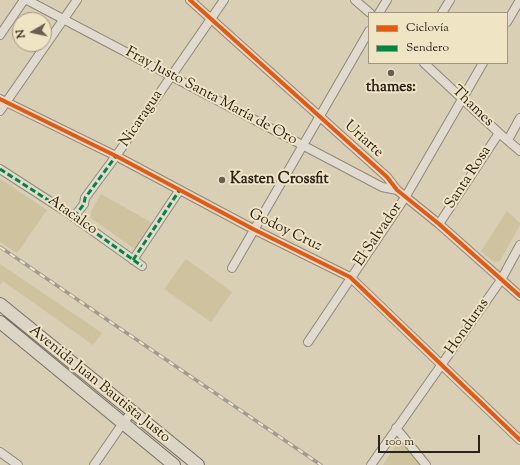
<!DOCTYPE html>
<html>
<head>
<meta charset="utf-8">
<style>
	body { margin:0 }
	#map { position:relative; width:520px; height:465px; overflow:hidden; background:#d8cfb4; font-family:"Sorts Mill Goudy",serif }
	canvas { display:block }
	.legend { position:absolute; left:368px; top:12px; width:140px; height:52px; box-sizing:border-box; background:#efe4c4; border:1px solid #a19780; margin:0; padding:5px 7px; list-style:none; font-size:12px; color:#2b231a }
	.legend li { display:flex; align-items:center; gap:8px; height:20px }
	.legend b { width:20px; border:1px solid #a19780 }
	.north { position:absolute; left:12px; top:12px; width:40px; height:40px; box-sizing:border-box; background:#efe4c4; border:1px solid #a19780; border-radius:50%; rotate:261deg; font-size:11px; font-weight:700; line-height:16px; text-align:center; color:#2b231a }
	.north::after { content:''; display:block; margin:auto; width:14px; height:18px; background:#685f50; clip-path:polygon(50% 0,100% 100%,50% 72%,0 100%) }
	.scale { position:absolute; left:378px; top:435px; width:102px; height:18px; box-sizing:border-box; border:2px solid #2b231a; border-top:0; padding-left:5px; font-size:12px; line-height:14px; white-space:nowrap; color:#2b231a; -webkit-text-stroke:3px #efe4c4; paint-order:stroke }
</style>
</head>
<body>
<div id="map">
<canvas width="520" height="465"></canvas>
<ul class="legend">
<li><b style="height:5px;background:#e8590c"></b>Ciclovía</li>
<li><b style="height:5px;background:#00873e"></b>Sendero</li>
</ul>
<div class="north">N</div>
<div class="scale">100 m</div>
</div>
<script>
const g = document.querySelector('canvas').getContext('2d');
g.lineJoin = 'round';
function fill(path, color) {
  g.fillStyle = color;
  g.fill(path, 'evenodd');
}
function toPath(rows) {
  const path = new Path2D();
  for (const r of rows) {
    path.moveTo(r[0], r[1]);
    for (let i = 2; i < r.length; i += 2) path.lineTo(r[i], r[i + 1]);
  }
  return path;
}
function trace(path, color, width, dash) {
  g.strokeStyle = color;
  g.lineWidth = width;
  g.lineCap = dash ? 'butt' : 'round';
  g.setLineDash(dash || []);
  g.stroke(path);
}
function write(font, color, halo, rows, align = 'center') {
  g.font = font + ' "Sorts Mill Goudy",serif';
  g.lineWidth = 4;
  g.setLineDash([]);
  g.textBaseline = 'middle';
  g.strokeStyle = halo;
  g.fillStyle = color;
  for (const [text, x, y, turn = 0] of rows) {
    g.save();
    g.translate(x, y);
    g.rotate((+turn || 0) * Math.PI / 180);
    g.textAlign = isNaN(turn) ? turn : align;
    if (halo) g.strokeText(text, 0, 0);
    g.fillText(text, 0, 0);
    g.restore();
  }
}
const green = toPath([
	[0,179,47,210,17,253,0,242],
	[101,194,154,224,139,247,133,248,91,218,91,211],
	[507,211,520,223,520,225,500,261,494,262,481,251],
	[186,259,232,292,211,322,164,289],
	[0,264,102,333,93,345,3,281,0,285],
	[400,438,422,465,383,465]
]);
const minor = toPath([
	[27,0,382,187,397,190],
	[190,0,387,177,397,190,439,224,520,296],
	[355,0,370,13],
	[379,13,387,0],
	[442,13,450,0],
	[507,22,520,0],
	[0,35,24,0],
	[424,63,499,133,520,151],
	[0,99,116,156,255,230,350,277,520,440],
	[0,111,77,0],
	[508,140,520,118],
	[0,169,65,211,142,266],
	[74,217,84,204,85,198,116,156,224,0],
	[439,224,499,133],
	[133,260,179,191],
	[232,268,369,31],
	[308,342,406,196,483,63],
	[396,428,426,465],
	[0,452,18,465],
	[94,465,123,423,132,412],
	[371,465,501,280,520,245]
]);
const primary = toPath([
	[0,304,198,465],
	[0,322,174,465]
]);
const rail = toPath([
	[0,247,321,465]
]);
const quiet = toPath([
	[0,169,65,211,142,266],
	[74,217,84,204,85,198,116,156],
	[133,260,179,191]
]);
const cycleway = toPath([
	[190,0,387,177,397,190,439,224,520,296],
	[0,99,116,156,255,230,350,277,520,440]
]);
const markers = [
	[391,73,4,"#685f50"],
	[222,180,4,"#685f50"]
];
const poiNames = [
	["thames:",391,88],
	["Kasten Crossfit",230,180,"left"]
];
const streetNames = [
	["Fray Justo Santa María de Oro",211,97,28],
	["Thames",472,107,44],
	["Nicaragua",142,119,-56],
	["Uriarte",363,140,42],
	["Santa Rosa",469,178,-57],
	["Atacalco",72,216,35],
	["Godoy Cruz",285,231,26],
	["El Salvador",379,235,-56],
	["Honduras",468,327,-55],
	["Avenida Juan Bautista Justo",99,385,39]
];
fill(green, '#cfc29f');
trace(minor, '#8e8878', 10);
trace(primary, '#767063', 14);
trace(minor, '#e0dbce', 8);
trace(primary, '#dbd5c6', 12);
trace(rail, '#a09c91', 3.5);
trace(rail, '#efe4c4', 2, [6]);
trace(quiet, '#00873e', 3, [6, 3]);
trace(cycleway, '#e8590c', 4);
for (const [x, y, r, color] of markers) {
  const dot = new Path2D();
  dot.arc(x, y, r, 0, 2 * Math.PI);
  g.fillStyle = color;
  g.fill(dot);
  trace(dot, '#efe4c4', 1.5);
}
write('bold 15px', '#2b231a', '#efe4c4', poiNames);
write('15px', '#2b231a', '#efe4c4', streetNames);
</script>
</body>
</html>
